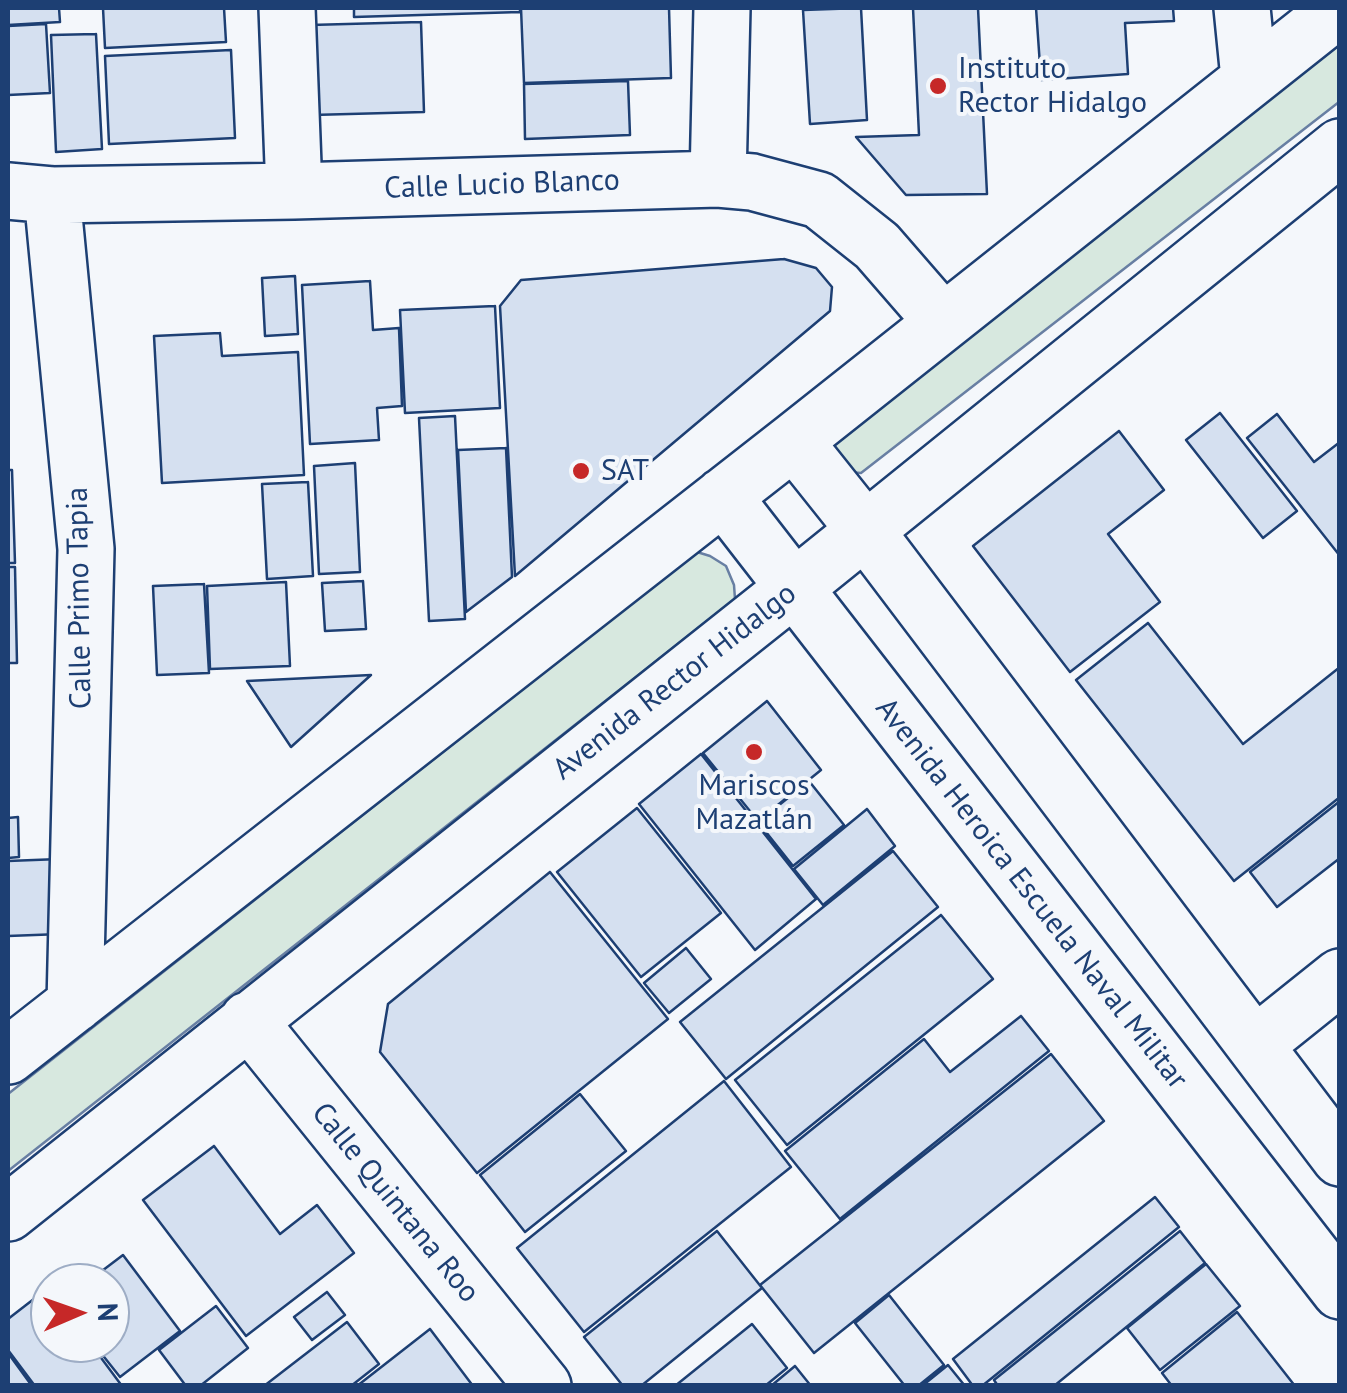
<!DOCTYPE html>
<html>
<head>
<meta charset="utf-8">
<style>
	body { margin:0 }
	#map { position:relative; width:1347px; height:1393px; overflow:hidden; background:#f4f7fb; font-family:"PT Sans",sans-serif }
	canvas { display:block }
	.frame { position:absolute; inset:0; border:10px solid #1d3f73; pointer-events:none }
	.north { position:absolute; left:30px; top:1263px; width:100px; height:100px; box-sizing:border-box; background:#f4f7fb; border:2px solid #9eadc5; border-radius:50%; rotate:88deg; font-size:28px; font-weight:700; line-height:40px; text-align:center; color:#1d3f73 }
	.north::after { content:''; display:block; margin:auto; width:35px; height:45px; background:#c62828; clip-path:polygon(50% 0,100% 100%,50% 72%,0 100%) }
</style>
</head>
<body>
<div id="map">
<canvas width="1347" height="1393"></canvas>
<div class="frame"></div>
<div class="north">N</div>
</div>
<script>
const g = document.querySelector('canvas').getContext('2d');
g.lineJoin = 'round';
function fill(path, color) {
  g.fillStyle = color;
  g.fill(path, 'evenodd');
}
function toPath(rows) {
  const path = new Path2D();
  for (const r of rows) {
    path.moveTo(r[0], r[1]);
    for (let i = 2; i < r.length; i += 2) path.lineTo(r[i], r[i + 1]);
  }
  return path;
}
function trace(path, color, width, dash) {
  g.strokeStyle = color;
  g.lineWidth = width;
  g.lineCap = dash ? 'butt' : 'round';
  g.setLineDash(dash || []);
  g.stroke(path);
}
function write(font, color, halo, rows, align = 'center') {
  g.font = font + ' "PT Sans",sans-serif';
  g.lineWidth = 8;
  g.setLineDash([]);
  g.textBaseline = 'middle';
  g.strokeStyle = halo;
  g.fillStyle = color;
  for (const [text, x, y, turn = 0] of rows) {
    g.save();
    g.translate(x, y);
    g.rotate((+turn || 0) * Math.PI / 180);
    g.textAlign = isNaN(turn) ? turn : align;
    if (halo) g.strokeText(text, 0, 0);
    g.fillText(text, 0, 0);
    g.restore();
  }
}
const green = toPath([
	[1339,45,1339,102,861,473,848,472,833,456,832,436,1339,45],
	[697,552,710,556,726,566,734,585,735,599,8,1171,8,1094,697,552]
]);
const building = toPath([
	[8,8,59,8,60,22,8,25,8,8],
	[103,8,224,8,226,42,105,48,103,8],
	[354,8,520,8,520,12,354,17,354,8],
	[521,8,669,8,671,78,524,83,521,8],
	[861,8,867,120,810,124,803,10,861,8],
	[913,8,978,8,987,194,906,195,856,137,919,135,913,8],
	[1036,8,1173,8,1174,21,1125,23,1128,74,1041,80,1036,8],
	[421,22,424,112,312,115,310,25,421,22],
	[46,24,50,93,8,95,8,26,46,24],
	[96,34,102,149,56,152,51,35,96,34],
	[231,50,235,138,109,144,105,56,231,50],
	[628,81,630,135,525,139,524,84,628,81],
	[784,259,816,268,832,287,830,311,515,576,500,306,521,280,784,259],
	[295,276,298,334,265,336,262,278,295,276],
	[370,281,373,330,399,328,402,406,377,408,379,440,310,444,302,285,370,281],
	[495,306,500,408,405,413,400,310,495,306],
	[220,333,222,356,298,352,304,475,162,483,154,336,220,333],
	[1220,413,1297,511,1263,538,1186,440,1220,413],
	[1277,414,1314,462,1340,442,1340,556,1247,438,1277,414],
	[455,416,465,619,429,621,419,418,455,416],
	[1119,431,1164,490,1108,534,1160,602,1070,672,973,546,1119,431],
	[506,448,512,577,466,612,458,450,506,448],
	[355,463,360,572,319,574,314,466,355,463],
	[8,470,12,470,15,563,8,563,8,470],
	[308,482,313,576,267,579,262,484,308,482],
	[8,567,15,567,17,663,8,663,8,567],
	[363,581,366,629,325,631,322,583,363,581],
	[286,582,290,666,210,669,207,586,286,582],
	[204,584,209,673,157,675,153,586,204,584],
	[1148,623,1243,744,1340,667,1340,797,1234,881,1076,680,1148,623],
	[371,675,291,747,247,681,371,675],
	[767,701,821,770,758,821,703,753,767,701],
	[701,754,816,899,755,950,639,804,701,754],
	[809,781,844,825,793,866,758,822,809,781],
	[1340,801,1340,858,1277,907,1250,872,1340,801],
	[637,808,721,913,641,977,557,872,637,808],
	[867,809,895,846,823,905,794,869,867,809],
	[18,817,19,857,8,858,8,818,18,817],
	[893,851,938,907,726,1079,680,1022,893,851],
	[60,859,61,934,8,936,8,861,60,859],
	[550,872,668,1019,477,1173,380,1052,388,1004,550,872],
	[941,915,993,979,787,1145,735,1080,941,915],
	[686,948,711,979,669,1013,644,983,686,948],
	[1021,1016,1049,1051,840,1219,785,1151,924,1039,950,1072,1021,1016],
	[1051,1054,1104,1121,814,1353,760,1285,1051,1054],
	[724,1081,791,1167,584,1332,517,1248,724,1081],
	[580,1094,626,1151,525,1232,480,1175,580,1094],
	[214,1146,280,1234,317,1205,354,1253,246,1336,143,1200,214,1146],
	[1155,1197,1179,1227,982,1386,973,1386,953,1359,1155,1197],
	[717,1231,762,1288,641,1386,623,1386,584,1337,717,1231],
	[1180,1231,1205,1263,1054,1386,998,1386,994,1380,1180,1231],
	[123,1255,180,1331,120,1377,93,1343,110,1343,110,1283,86,1283,123,1255],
	[1206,1264,1240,1306,1160,1370,1127,1328,1206,1264],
	[48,1288,50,1291,50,1343,90,1343,122,1386,35,1386,8,1350,8,1319,48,1288],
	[327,1292,345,1315,312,1340,294,1317,327,1292],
	[889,1295,944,1365,918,1386,905,1386,855,1323,889,1295],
	[216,1306,248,1348,200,1386,186,1386,159,1350,216,1306],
	[1237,1312,1295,1386,1172,1386,1162,1373,1237,1312],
	[347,1322,379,1364,351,1386,264,1386,347,1322],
	[752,1324,787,1368,765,1386,675,1386,752,1324],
	[430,1329,473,1386,357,1386,430,1329],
	[8,1353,32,1386,8,1386,8,1353],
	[948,1365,965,1386,922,1386,948,1365],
	[795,1366,811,1386,771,1386,795,1366]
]);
const minor = toPath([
	[287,8,294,191],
	[1242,8,1249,78],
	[718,179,722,8],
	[8,191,52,195,294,191,718,179,752,182,819,200,877,246,943,322],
	[52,195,86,549,75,1004],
	[794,441,865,530,1340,1158],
	[723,496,1340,1291],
	[248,1020,543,1386],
	[1255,1045,1340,977],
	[8,1056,794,441,1340,8],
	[8,1213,794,588,1340,147]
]);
const markers = [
	[938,86,10,"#c62828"],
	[581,471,10,"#c62828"],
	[754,752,10,"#c62828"]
];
const poiNames = [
	["Instituto",958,69],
	["Rector Hidalgo",958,103],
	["SAT",601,471],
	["Mariscos",754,786,"center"],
	["Mazatlán",754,820,"center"]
];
const streetNames = [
	["Calle Lucio Blanco",502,185,-2],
	["Calle Primo Tapia",80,598,-91],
	["Avenida Rector Hidalgo",675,682,-38],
	["Avenida Heroica Escuela Naval Militar",1031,894,52],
	["Calle Quintana Roo",395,1203,51]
];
fill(green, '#d7e8df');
trace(green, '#687fa3', 2.5);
fill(building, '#d5e0f0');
trace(building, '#1d3f73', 2.5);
trace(minor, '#1d3f73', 60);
trace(minor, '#f4f7fb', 55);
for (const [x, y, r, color] of markers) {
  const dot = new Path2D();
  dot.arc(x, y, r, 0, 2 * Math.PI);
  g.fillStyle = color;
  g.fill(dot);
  trace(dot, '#f4f7fb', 4);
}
write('30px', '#1d3f73', '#f4f7fb', poiNames, 'left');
write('30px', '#1d3f73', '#f4f7fb', streetNames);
</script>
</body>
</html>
